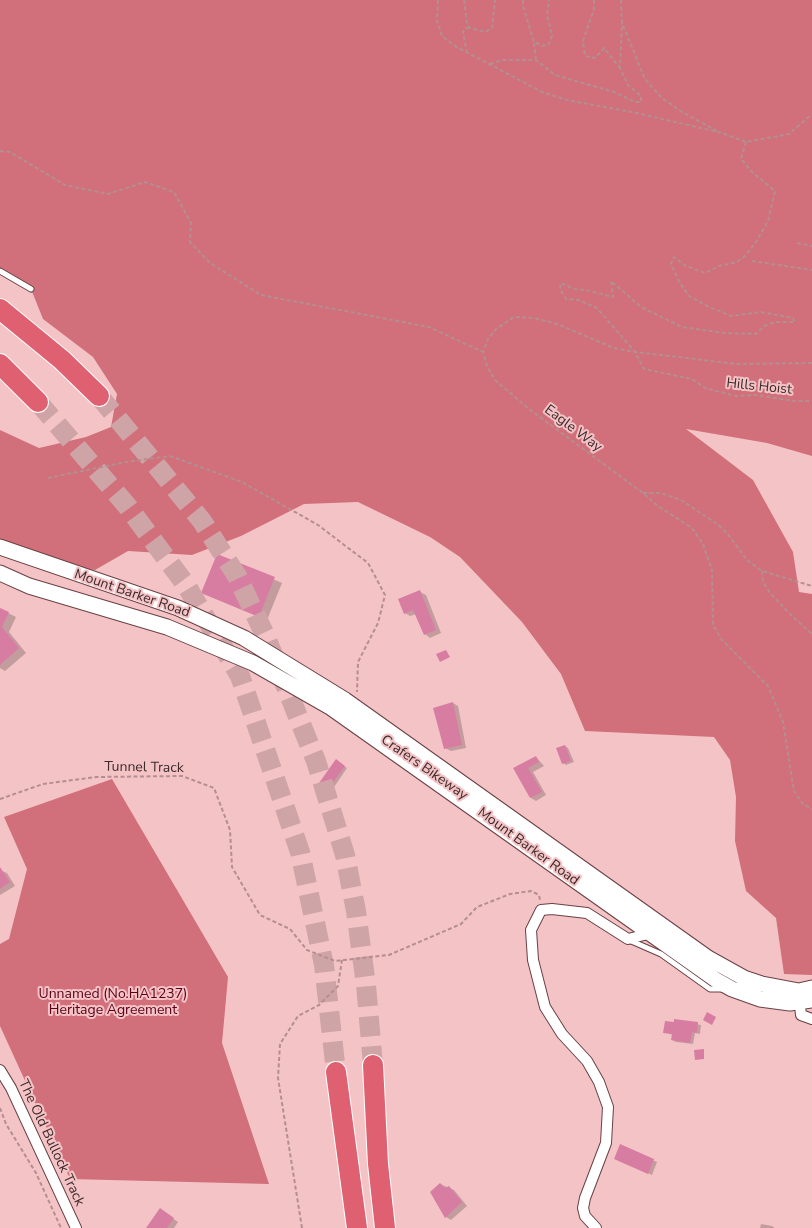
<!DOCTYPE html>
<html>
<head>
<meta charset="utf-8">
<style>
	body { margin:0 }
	canvas { display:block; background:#f4c3c6 }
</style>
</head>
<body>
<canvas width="812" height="1228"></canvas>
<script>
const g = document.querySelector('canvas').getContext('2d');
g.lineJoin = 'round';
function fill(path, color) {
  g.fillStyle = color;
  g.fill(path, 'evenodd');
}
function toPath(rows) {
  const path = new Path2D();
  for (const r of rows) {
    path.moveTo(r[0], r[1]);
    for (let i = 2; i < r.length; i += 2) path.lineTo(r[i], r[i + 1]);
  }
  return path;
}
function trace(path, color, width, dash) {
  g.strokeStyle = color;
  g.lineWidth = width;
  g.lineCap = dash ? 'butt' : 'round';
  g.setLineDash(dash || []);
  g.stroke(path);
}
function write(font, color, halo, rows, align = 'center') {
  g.font = font + ' "Nunito Sans",sans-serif';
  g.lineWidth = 4;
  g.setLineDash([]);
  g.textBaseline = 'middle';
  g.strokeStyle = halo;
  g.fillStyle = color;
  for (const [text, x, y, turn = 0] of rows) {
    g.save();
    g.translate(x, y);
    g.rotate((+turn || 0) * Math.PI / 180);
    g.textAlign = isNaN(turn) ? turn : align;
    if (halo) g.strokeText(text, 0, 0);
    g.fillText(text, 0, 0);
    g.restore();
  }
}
const forest = toPath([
	[0,0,812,0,812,456,767,443,686,429,753,480,793,552,799,592,812,594,812,975,784,974,776,918,746,891,735,841,736,797,730,760,714,737,585,731,561,674,522,622,460,557,430,537,358,502,304,504,241,536,192,555,128,551,95,570,42,563,0,547,0,430,39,448,86,437,111,427,117,394,93,357,43,319,31,289,0,271],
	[112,779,228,977,222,1043,269,1184,70,1179,0,1026,0,944,9,939,27,869,4,817]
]);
const shadow = toPath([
	[218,555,282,583,267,620,202,593],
	[420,592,426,595,441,633,430,638,425,634,416,614,410,616,405,613],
	[0,609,16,617,9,632,26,653,5,671,0,668],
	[453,703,458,706,466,748,451,751,445,748],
	[565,746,568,748,574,762,566,765,563,763],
	[536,757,544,766,533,772,546,795,536,801,531,798,515,768],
	[340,763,347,768,332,790,321,783],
	[0,870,7,873,15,886,0,895],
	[675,1020,701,1025,700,1034,695,1033,693,1044,676,1042,672,1040,673,1035,664,1032,675,1024],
	[621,1146,657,1162,652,1175,619,1161],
	[440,1184,454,1190,467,1206,451,1220,446,1217],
	[165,1213,178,1222,174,1228,147,1228],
	[761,1224,772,1226,775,1228,760,1228]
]);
const building = toPath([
	[217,554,275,577,259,617,201,593],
	[420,590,436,630,424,635,413,610,404,614,398,599],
	[0,608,9,612,2,627,19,648,0,665],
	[446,650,450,657,440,662,436,654],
	[453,702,462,745,444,749,433,708],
	[565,745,571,761,562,764,556,748],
	[536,756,539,762,528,768,542,792,530,798,513,768],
	[336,759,345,766,328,789,319,783],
	[0,867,10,882,0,889],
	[707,1012,716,1017,712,1025,703,1020],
	[674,1019,698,1022,697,1033,692,1032,690,1043,671,1040,672,1034,663,1033,665,1021,674,1022],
	[704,1049,704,1059,695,1060,694,1050],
	[620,1144,654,1159,648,1174,614,1159],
	[440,1183,445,1188,449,1186,462,1202,445,1218,430,1192],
	[160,1208,174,1218,167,1228,146,1228]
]);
const motorwayTunnel = toPath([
	[99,396,202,521,237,576,265,635,316,761,345,855,356,911,366,985,373,1065],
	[38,402,128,507,186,585,240,676,300,852,324,965,336,1072]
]);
const path = toPath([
	[438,0,437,21,442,36,455,46,542,92,567,100,637,113,722,133,746,142,789,134,812,114],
	[464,0,467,23,470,28,485,32,492,28,495,0],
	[523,0,523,6,534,42,543,46,549,44,552,36,547,15,549,0],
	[594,0,594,9,583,41,585,56,595,58,604,48,620,68],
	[621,0,622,23,645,79,662,98,682,112,719,132],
	[534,43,536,60],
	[467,53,463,32,465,28,470,28],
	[490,64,502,60,536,60,555,75,614,92,635,102,641,102,641,96,628,85,620,68,622,23],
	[746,142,741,159,751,171,775,191,768,221,756,242,745,256,737,262,719,266,705,273,684,265,674,257,671,264,680,283,689,296,707,306,731,316,761,312,793,318,795,322,775,322,764,326,756,334,725,333,682,327,641,307,611,281,613,297,586,290,574,289,561,283,560,289,566,299,579,300,597,308,635,352,644,369,692,379,705,388,736,396,756,395,794,401,812,401],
	[0,151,10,152,65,185,108,194,145,182,174,192,191,223,190,242,210,263,261,295,429,327,483,352],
	[797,243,812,246],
	[752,261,812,270],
	[812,363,737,364,635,352,614,348,557,324,534,318,514,317,496,329,488,339,483,352,487,366,495,380,529,409,643,493,658,506,692,528,703,544,712,570,713,625,722,640,768,686,783,722,794,791,803,804,812,809],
	[48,478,126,462,170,456,242,482,318,525,368,563,385,595,378,623,358,662,357,692],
	[643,493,661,493,681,500,717,524,727,533,747,560,762,571,812,586],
	[762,571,763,582,770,593,793,617,812,634],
	[0,799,43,784,96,777,182,776,214,788,230,830,232,867,260,915,290,929,307,950,335,961,389,955,461,924,477,907,510,894,531,891,539,895,540,900],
	[0,1108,6,1124,36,1173,61,1228],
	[302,1228,278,1078,280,1044,298,1016,319,1005,338,986,342,960]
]);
const service = toPath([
	[0,271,31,289],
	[629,940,661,954,710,989,724,989]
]);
const minor = toPath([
	[799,997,801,1015,812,1019],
	[0,1070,11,1088,76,1228],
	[596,1228,585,1216,583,1208,585,1198,606,1143,608,1107,599,1082,587,1061,562,1034,545,1007,533,960,531,930,541,910,552,909,587,913,628,939,644,935,651,929]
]);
const secondary = toPath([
	[0,547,178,608,244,638,345,700,708,958,744,978,762,984,799,991,812,988],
	[0,573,29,586,167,627,253,663,330,707,716,980,732,989,760,999,790,1003,812,1000]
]);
const motorway = toPath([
	[0,309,62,360,99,396],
	[0,364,38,402],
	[373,1065,378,1164,385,1228],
	[336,1072,357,1228]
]);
const streetNames = [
	["Hills Hoist",759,387,6],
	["Eagle Way",573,429,37],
	["Mount Barker Road",132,594,19],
	["Tunnel Track",144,768,1],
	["Crafers Bikeway",424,768,35],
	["Mount Barker Road",528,847,36],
	["The Old Bullock Track",51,1143,65]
];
const parkNames = [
	["Unnamed (No.HA1237)",113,995],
	["Heritage Agreement",113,1011]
];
fill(forest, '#d1707a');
fill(shadow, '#0003');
fill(building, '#d87da2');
trace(motorwayTunnel, '#cfa4a7', 20, [20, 10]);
trace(service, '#694144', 7);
trace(minor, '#694144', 12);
trace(secondary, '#694144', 17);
trace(motorway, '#fff', 22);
trace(path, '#b48e90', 2, [4, 2.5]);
trace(service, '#fff', 5);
trace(minor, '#fff', 10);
trace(secondary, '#fff', 15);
trace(motorway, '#df6070', 20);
write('14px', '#3d2a2b', '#f4c3c6', streetNames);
write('14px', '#5a0018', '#f4c3c6', parkNames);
</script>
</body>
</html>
